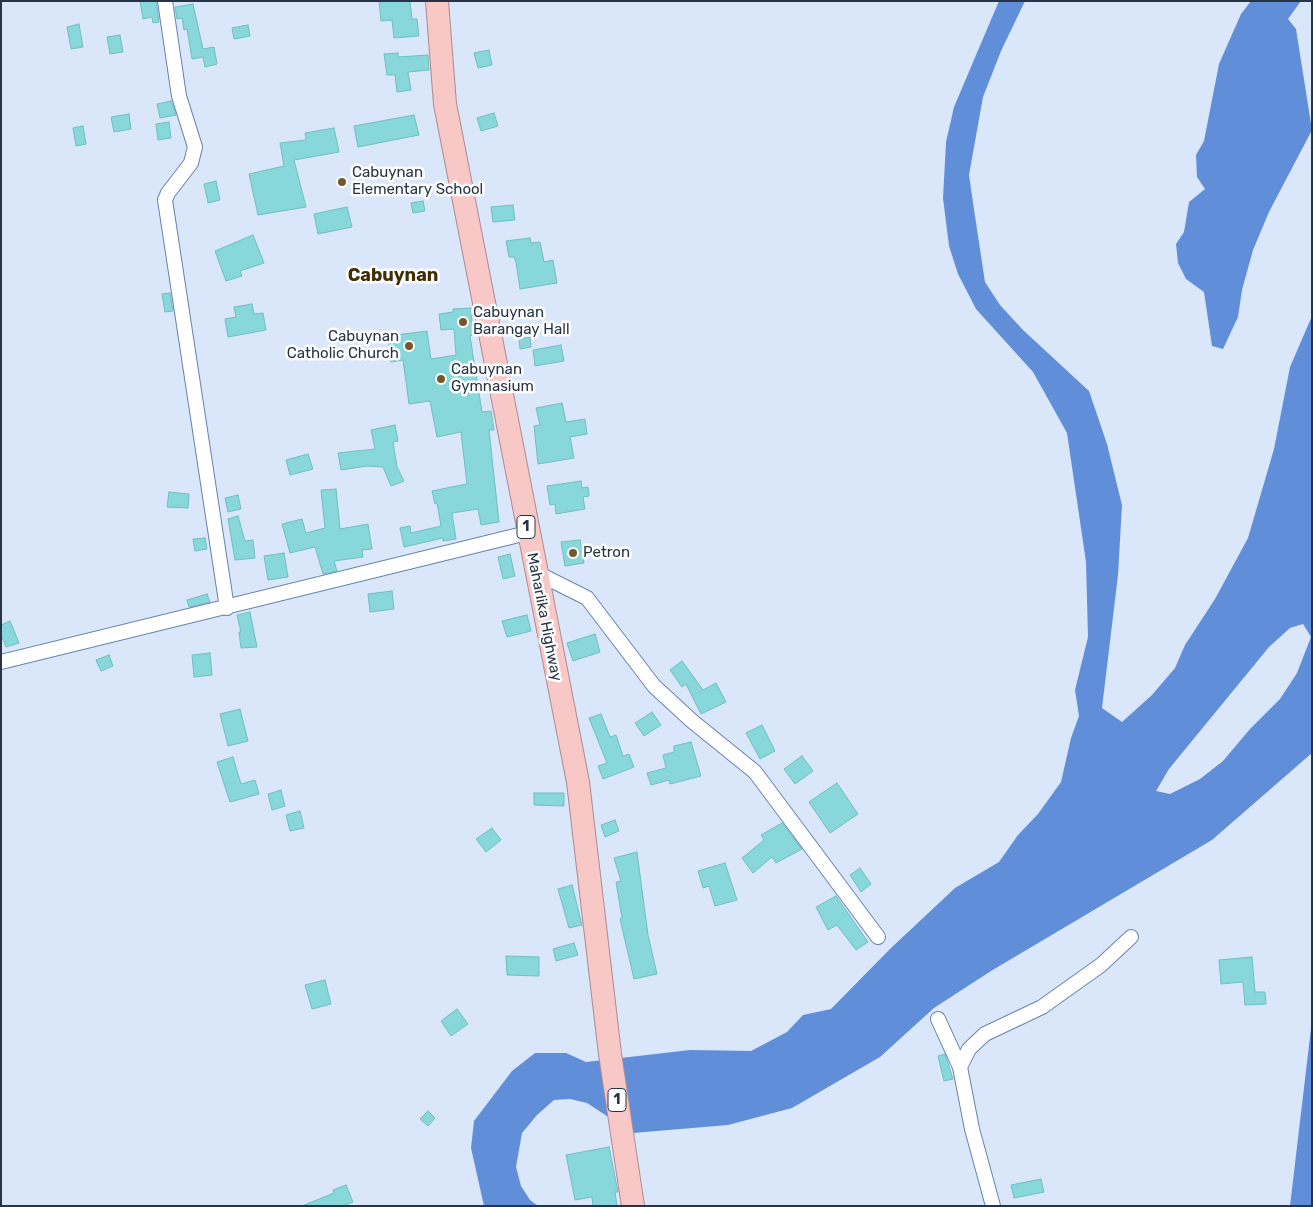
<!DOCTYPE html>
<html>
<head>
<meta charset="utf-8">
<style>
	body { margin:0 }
	#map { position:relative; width:1313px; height:1207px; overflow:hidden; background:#dae7fb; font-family:Rubik,sans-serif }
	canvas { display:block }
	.frame { position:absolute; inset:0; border:2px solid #273447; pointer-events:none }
</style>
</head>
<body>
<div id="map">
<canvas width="1313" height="1207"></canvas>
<div class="frame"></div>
</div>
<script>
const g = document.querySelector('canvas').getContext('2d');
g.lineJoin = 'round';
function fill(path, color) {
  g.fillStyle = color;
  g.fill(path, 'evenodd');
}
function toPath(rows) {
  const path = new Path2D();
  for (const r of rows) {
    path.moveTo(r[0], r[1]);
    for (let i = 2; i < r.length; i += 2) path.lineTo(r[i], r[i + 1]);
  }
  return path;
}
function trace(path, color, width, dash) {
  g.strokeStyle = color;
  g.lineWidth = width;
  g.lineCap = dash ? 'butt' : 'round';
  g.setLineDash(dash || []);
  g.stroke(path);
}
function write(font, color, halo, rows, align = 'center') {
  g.font = font + ' Rubik,sans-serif';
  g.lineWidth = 5;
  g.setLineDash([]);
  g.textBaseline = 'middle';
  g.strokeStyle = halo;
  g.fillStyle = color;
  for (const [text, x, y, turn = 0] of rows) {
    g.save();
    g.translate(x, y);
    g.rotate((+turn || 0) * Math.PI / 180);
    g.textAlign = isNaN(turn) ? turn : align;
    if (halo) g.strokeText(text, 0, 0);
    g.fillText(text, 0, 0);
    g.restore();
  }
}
const water = toPath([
	[999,1,1025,1,1001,51,983,97,969,175,975,216,985,282,1000,305,1023,330,1089,391,1107,444,1122,505,1118,575,1102,708,1122,722,1152,695,1175,668,1185,645,1215,599,1248,538,1274,449,1290,367,1312,316,1312,753,1212,840,991,971,934,1008,880,1057,792,1108,728,1125,633,1133,587,1103,570,1099,554,1100,537,1115,522,1133,516,1167,521,1186,530,1200,538,1206,484,1206,471,1148,474,1121,512,1071,535,1053,566,1053,586,1062,690,1050,751,1051,787,1032,803,1015,831,1009,891,948,955,888,999,862,1018,835,1038,814,1061,782,1071,738,1079,716,1075,690,1088,637,1086,562,1067,433,1033,372,976,309,958,274,949,246,943,198,946,142,954,107],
	[1303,624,1311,637,1297,673,1280,699,1250,729,1223,761,1200,779,1170,794,1156,791,1169,769,1269,647,1290,628],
	[1251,1,1301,1,1288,19,1296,29,1312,130,1269,212,1253,250,1242,290,1238,317,1223,349,1212,346,1204,292,1186,279,1178,263,1176,244,1184,232,1189,202,1205,189,1197,177,1196,155,1204,141,1219,64,1241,14],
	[1312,1020,1312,1206,1290,1206]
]);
const building = toPath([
	[140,1,156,1,159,22,153,23,152,17,143,19,140,1],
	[379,1,410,1,412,19,417,19,419,36,394,38,392,20,381,21,379,1],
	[193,4,203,49,214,47,217,64,205,67,203,57,192,59,187,29,184,30,182,18,177,19,175,7,193,4],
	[79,24,83,47,71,49,67,27,79,24],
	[248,25,250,36,234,39,232,28,248,25],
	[120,35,123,52,110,54,107,37,120,35],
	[489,50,492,65,478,68,474,53,489,50],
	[398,53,398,57,428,55,429,70,408,72,411,90,397,92,395,75,387,75,384,54,398,53],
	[171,101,176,115,160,118,157,104,171,101],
	[494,113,498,126,481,131,477,118,494,113],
	[129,114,131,129,114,132,111,117,129,114],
	[414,115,419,135,358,147,354,126,414,115],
	[169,122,171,138,158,140,156,124,169,122],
	[83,126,86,144,76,146,73,128,83,126],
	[334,128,339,152,294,160,306,207,258,215,249,174,284,166,280,143,306,140,305,133,334,128],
	[216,181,220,200,208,203,204,184,216,181],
	[423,201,425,211,413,213,411,203,423,201],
	[513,205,515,220,493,222,491,207,513,205],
	[347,207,352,227,318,234,314,214,347,207],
	[253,235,264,263,240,271,242,276,226,281,215,251,253,235],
	[530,238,531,243,540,242,544,262,553,260,557,283,520,289,516,262,514,257,509,257,506,241,530,238],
	[170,293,173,311,165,312,162,294,170,293],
	[252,304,254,314,263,313,266,330,228,337,225,319,236,317,234,307,252,304],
	[471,308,473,335,470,336,482,412,491,411,494,430,489,430,499,522,481,525,478,509,452,513,456,539,443,541,443,538,404,547,400,528,410,526,411,533,441,526,437,503,435,504,432,491,467,484,461,432,437,437,430,401,409,404,403,360,391,362,388,336,427,331,431,359,456,355,454,329,441,330,439,314,453,312,453,309,471,308],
	[530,337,531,347,520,349,519,339,530,337],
	[561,345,564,361,535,366,533,350,561,345],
	[562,403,566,422,585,419,587,434,570,437,574,458,538,464,534,426,540,425,536,408,562,403],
	[395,425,398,441,393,442,397,467,404,481,391,486,383,467,367,466,341,470,338,453,375,449,371,430,395,425],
	[308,454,313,469,290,475,286,460,308,454],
	[581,481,582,488,588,487,589,496,583,497,585,509,556,514,555,504,550,505,547,486,581,481],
	[336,489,340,529,368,524,372,549,362,550,363,557,334,561,337,571,323,574,315,547,290,553,282,524,302,519,306,533,325,528,321,490,336,489],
	[169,492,189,494,188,508,167,507,169,492],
	[238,495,241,509,228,512,225,498,238,495],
	[238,516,245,541,253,540,255,558,235,560,228,519,238,516],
	[205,538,207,549,195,551,193,539,205,538],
	[580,540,584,563,565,566,561,542,580,540],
	[284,553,288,577,268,580,264,556,284,553],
	[510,554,515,576,503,579,498,557,510,554],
	[392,591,394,609,370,612,368,594,392,591],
	[207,594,210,602,189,607,187,600,207,594],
	[250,612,257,647,241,648,239,632,241,632,237,615,250,612],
	[527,615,531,631,507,637,502,621,527,615],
	[10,621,19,643,6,647,1,635,1,625,10,621],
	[595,634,600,652,573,661,567,643,595,634],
	[210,653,212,675,194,677,192,655,210,653],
	[109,655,113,666,101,671,96,660,109,655],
	[682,661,703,690,716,683,726,702,701,714,686,684,682,687,670,670,682,661],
	[240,709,248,741,228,746,220,714,240,709],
	[652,712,661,725,644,736,635,723,652,712],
	[601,714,610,737,616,735,623,756,629,754,634,767,603,779,598,766,607,763,589,718,601,714],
	[762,725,775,751,760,759,746,733,762,725],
	[691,742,701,776,670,784,669,780,651,785,647,773,666,768,663,755,674,752,674,746,691,742],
	[802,756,813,771,795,784,784,769,802,756],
	[233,757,241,784,255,780,259,794,230,802,217,762,233,757],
	[837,783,858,814,830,833,809,802,837,783],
	[281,790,285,806,272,810,268,794,281,790],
	[534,793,564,793,564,806,534,805,534,793],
	[300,811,304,828,290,831,286,815,300,811],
	[615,820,619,831,605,837,601,825,615,820],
	[782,823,802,849,776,863,772,857,753,873,742,858,764,840,761,835,782,823],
	[492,828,501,840,486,852,476,839,492,828],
	[637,852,648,935,657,974,634,979,620,919,622,918,616,882,621,881,614,858,637,852],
	[725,863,737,900,715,906,709,886,703,888,698,871,725,863],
	[860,868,871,884,861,892,850,875,860,868],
	[572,885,582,925,569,928,558,889,572,885],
	[836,896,868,942,856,950,837,925,828,930,816,907,836,896],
	[574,943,578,955,556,961,553,949,574,943],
	[506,956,539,957,539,976,507,975,506,956],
	[1252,957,1255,992,1265,992,1266,1004,1245,1005,1243,982,1221,984,1219,960,1252,957],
	[325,980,331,1004,312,1009,305,985,325,980],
	[457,1009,468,1024,451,1036,441,1021,457,1009],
	[945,1054,953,1079,944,1081,938,1056,945,1054],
	[428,1111,435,1118,428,1126,420,1119,428,1111],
	[609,1147,618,1192,615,1192,617,1206,593,1206,592,1197,575,1200,566,1155,609,1147],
	[1041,1179,1044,1192,1014,1198,1011,1185,1041,1179],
	[346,1185,353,1202,343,1206,302,1206,334,1193,333,1190,346,1185]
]);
const minor = toPath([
	[165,1,179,96,195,147,191,163,168,193,165,200,227,608],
	[535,572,587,598,654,686,692,721,755,772,878,937],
	[1,662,527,533],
	[938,1019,960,1067],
	[993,1206,972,1129,960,1067,969,1049,985,1034,1042,1007,1101,965,1131,937]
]);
const trunk = toPath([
	[437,1,445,104,578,782,610,1054,633,1206]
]);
const markers = [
	[342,182,5,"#73592a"],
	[463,322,5,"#73592a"],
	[409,346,5,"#73592a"],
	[441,379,5,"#73592a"],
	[573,553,5,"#73592a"]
];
const shields = [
	[526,527,18],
	[617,1100,18]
];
const shieldNames = [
	["1",526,527],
	["1",617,1100]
];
const poiNames = [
	["Cabuynan",352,173],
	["Elementary School",352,190],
	["Cabuynan",473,313],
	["Barangay Hall",473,330],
	["Cabuynan",399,337,"right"],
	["Catholic Church",399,354,"right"],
	["Cabuynan",451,370],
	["Gymnasium",451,387],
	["Petron",583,553]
];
const streetNames = [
	["Maharlika Highway",544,617,79]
];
const quarterNames = [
	["Cabuynan",393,276]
];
fill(water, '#618ed9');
fill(building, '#87d7db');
trace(building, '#6fbec2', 1);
trace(minor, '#6683b1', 16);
trace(trunk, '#ae8b91', 24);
trace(minor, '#fff', 14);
trace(trunk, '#f8c8c7', 22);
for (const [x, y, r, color] of markers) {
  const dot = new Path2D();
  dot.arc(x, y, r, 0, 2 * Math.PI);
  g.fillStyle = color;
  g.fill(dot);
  trace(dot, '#fff', 2);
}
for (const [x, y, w] of shields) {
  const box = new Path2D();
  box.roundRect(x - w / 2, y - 11.5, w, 23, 4);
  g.fillStyle = '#fff';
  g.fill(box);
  trace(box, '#273447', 1);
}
write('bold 14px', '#273447', null, shieldNames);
write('15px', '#273447', '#fff', poiNames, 'left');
write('15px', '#273447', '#fff', streetNames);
write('bold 18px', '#422e06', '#fff', quarterNames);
</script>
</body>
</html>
